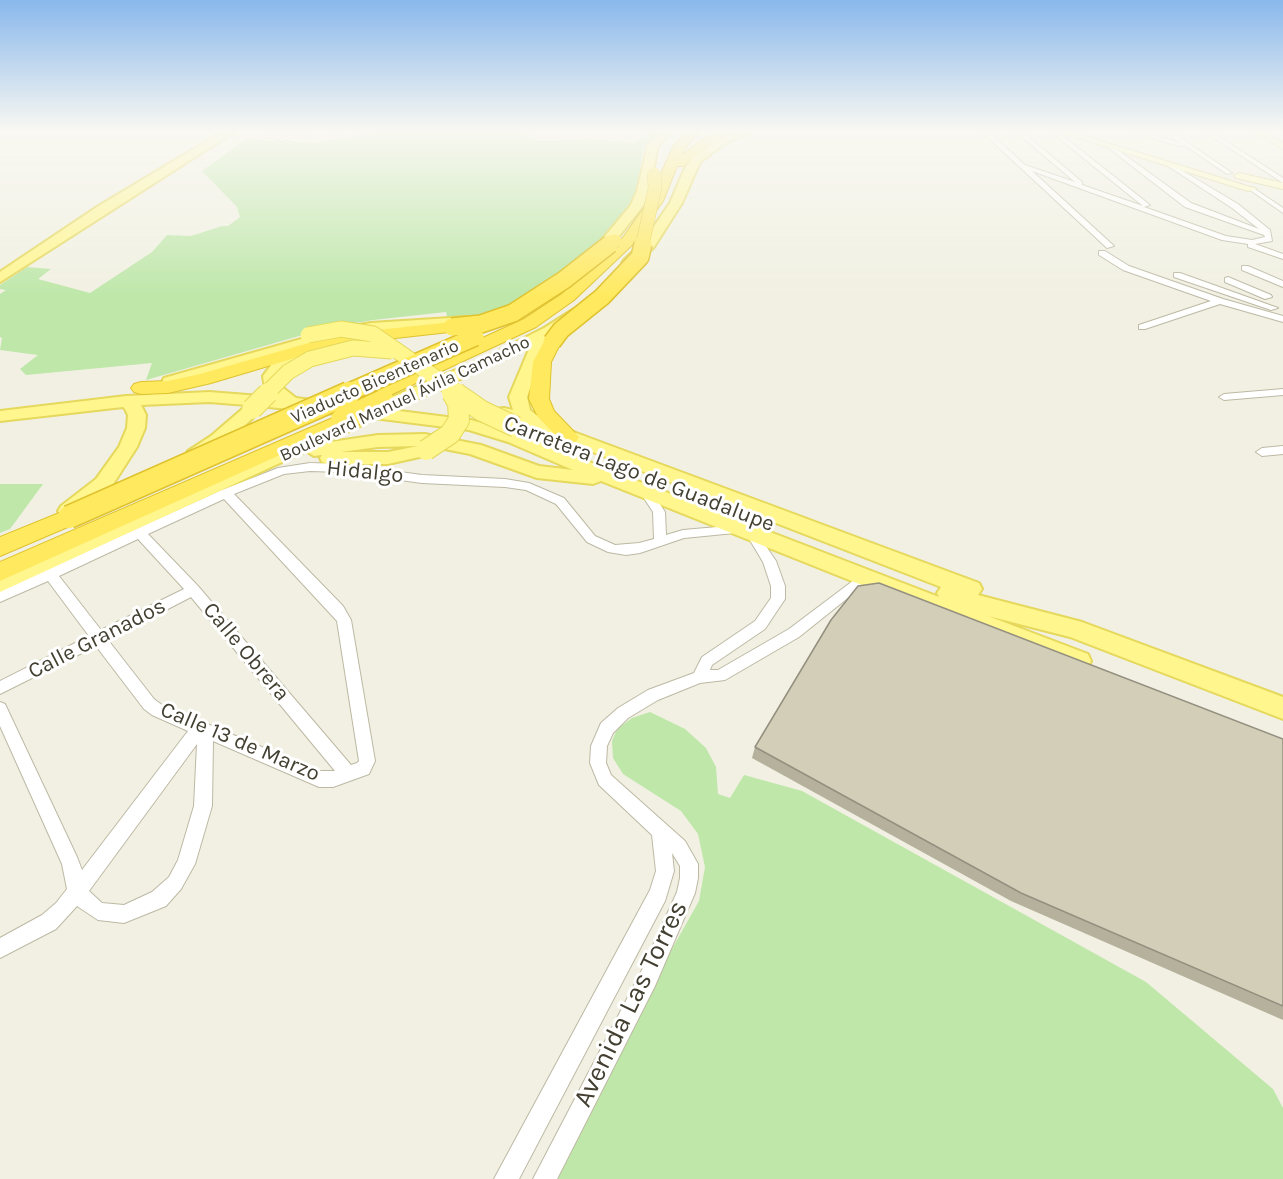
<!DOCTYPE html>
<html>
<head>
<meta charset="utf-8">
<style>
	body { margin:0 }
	canvas { display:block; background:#f1f0e2 }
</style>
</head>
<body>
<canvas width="1283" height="1179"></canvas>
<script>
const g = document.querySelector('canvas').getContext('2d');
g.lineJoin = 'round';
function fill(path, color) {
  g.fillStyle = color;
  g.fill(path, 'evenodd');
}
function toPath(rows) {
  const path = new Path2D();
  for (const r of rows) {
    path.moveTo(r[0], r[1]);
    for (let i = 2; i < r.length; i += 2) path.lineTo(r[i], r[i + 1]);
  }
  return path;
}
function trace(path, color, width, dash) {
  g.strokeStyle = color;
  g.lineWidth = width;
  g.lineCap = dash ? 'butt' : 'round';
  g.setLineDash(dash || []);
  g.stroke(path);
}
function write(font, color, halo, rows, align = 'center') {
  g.font = font + ' Karla,sans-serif';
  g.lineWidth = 6;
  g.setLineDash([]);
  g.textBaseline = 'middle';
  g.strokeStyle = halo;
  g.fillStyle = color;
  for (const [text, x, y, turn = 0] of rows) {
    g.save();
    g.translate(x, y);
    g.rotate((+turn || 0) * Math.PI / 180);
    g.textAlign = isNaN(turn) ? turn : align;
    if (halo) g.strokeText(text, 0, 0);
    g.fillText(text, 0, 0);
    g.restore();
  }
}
const green = toPath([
	[376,132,525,132,537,141,593,139,634,143,650,132,661,132,648,143,643,151,636,192,631,202,598,245,523,304,471,318,448,320,446,312,373,320,327,328,146,380,152,363,26,375,20,369,38,355,0,350,2,338,0,337,0,294,6,290,0,289,0,285,27,267,51,269,38,279,90,293,152,252,167,235,191,236,222,226,228,226,240,217,237,207,202,171,246,139,317,143],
	[0,484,43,484,10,529,0,533],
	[650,712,685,729,706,748,716,767,718,794,730,798,744,775,802,791,1146,982,1273,1089,1283,1108,1283,1179,558,1179,552,1174,579,1113,699,901,705,867,698,834,681,811,623,774,613,758,612,741,617,729,632,718]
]);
const street = toPath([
	[272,132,281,132,267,138,264,136,272,132],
	[297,132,306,132,282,141,277,140,297,132],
	[344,132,337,136,334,134,336,132,344,132],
	[982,132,989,132,1025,165,1075,182,1016,132,1023,132,1082,182,1082,185,1143,206,1051,132,1058,132,1150,205,1144,207,1226,236,1252,240,1265,237,1264,235,1185,207,1106,146,1111,145,1191,203,1259,229,1232,208,1168,166,1173,165,1238,204,1270,230,1272,241,1255,244,1283,254,1283,259,1248,247,1248,244,1222,240,1032,171,1114,246,1107,248,982,132],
	[1133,132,1143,132,1180,143,1165,132,1172,132,1232,173,1227,174,1184,145,1179,146,1133,132],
	[1205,132,1212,132,1283,178,1283,183,1205,132],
	[1252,187,1283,208,1283,213,1250,190,1252,187],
	[1099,251,1105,251,1129,266,1223,299,1283,316,1283,322,1220,304,1145,329,1139,329,1139,325,1211,301,1123,270,1099,255,1099,251],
	[1242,266,1248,266,1283,281,1283,287,1242,270,1242,266],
	[1174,273,1180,273,1278,308,1271,310,1174,277,1174,273],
	[1228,277,1271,295,1272,297,1265,299,1225,282,1225,278,1228,277],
	[1283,389,1283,395,1224,400,1219,397,1224,394,1283,389],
	[1283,446,1283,454,1262,456,1256,452,1262,448,1283,446],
	[310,463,341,464,422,475,505,479,529,483,564,498,595,536,615,545,639,543,654,539,653,512,640,492,646,488,650,489,665,512,666,535,683,530,741,525,745,526,747,530,755,530,776,561,785,586,785,599,765,629,712,665,710,670,718,670,789,629,862,574,872,574,874,577,799,637,725,680,700,683,658,700,628,718,613,733,607,746,606,763,611,775,685,841,698,864,698,878,695,893,655,986,557,1179,533,1179,641,972,677,892,680,878,680,866,672,853,674,871,665,901,519,1179,494,1179,650,890,656,871,652,835,599,785,590,763,591,746,601,723,618,708,648,690,694,673,702,657,755,621,771,598,771,586,763,562,745,532,684,538,640,553,626,555,608,552,587,542,556,504,526,490,505,487,422,483,341,472,310,471,284,474,234,494,343,606,351,620,375,761,369,774,333,787,319,787,213,741,212,806,195,864,181,889,166,906,124,923,98,920,77,906,56,929,0,958,0,938,42,915,56,903,67,889,62,864,0,726,0,702,5,704,77,857,82,870,188,731,152,715,144,709,96,646,0,694,0,681,89,636,48,581,0,602,0,591,222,490,278,468,310,463],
	[224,499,337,621,359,761,357,763,351,765,198,586,148,534,224,499],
	[138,539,184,589,101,630,59,576,138,539],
	[191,597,335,771,319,771,162,705,154,699,108,640,191,597],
	[197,744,194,806,178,860,169,877,152,892,124,905,102,903,89,891,197,744]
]);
const secondary = toPath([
	[1059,132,1072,132,1257,189,1248,191,1059,132],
	[1254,132,1264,132,1283,142,1283,149,1254,132],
	[1239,173,1283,183,1283,189,1236,178,1234,176,1239,173]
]);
const primary = toPath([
	[222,132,234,132,0,282,0,272,97,207,222,132],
	[660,132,671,132,658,146,649,191,643,206,600,260,590,260,588,257,590,254,631,205,637,191,648,145,660,132],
	[736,132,750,132,723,145,700,162,682,203,654,247,634,266,624,266,622,263,624,260,644,241,670,203,685,168,692,158,715,141,736,132],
	[574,309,581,313,554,334,544,350,527,397,530,410,544,421,979,583,982,589,978,595,1082,622,1283,697,1283,719,1070,637,988,616,1088,654,1091,661,1088,668,1079,671,1070,668,601,481,593,484,537,478,470,454,434,447,435,450,433,454,388,464,329,464,322,462,320,458,322,455,314,456,306,451,0,592,0,575,355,416,259,406,261,409,258,413,225,444,202,459,195,461,188,459,186,455,188,451,211,436,247,405,209,402,141,405,146,415,145,428,137,447,110,489,75,516,68,518,61,516,58,511,61,506,96,479,119,447,127,428,128,415,125,409,123,407,0,421,0,411,126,396,209,392,273,397,265,389,263,376,274,361,282,355,170,387,162,382,164,378,340,328,371,323,466,317,471,319,474,322,471,325,371,333,342,337,303,349,305,351,303,354,286,367,279,376,282,387,296,398,471,420,520,434,622,475,939,597,937,593,941,587,536,430,503,418,487,418,484,414,487,410,504,408,513,410,509,397,530,347,404,405,392,405,389,401,392,397,491,355,544,328,574,309],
	[358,416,469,430,508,442,573,470,539,466,481,445,425,434,378,435,324,443,362,425,365,421,358,416],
	[418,446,388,452,341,452,378,447,418,446]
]);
const highway = toPath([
	[686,132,698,132,685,148,681,156,700,141,719,132,735,132,708,145,684,166,677,166,663,201,632,245,574,300,536,327,373,403,359,403,356,399,359,395,524,319,562,294,622,239,649,201,673,147,686,132],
	[452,322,458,323,461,327,458,331,342,344,211,383,168,393,141,394,134,392,131,388,134,384,141,382,168,381,200,374,340,334,452,322],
	[552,337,558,338,561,342,551,362,549,399,554,411,579,437,576,442,569,443,562,442,538,417,529,399,533,362,546,338,552,337],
	[342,414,349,416,352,420,349,424,0,581,0,562,342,414],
	[69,509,77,511,81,517,77,523,0,556,0,537,69,509]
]);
const primaryBridgeFar1 = toPath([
	[308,335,341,329,373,334,459,394],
	[450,390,453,394],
	[266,394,288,372,310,359,353,348,392,351]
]);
const primaryBridge = toPath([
	[456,393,482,411,516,427],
	[252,409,268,393],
	[426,450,450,434,459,420,458,403,452,393]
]);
const highwayBridgeFar2 = toPath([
	[608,246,615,241],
	[642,246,655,188,654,174]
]);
const highwayBridgeFar1 = toPath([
	[452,327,481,324,513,313,564,280,610,244],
	[552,342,561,330,602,297,640,257,643,244],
	[345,394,475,337]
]);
const highwayBridge = toPath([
	[342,420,383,401],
	[69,517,349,393]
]);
const wall = toPath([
	[1283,739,1283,1020,1011,901,752,758,755,747]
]);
const building = toPath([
	[879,583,1283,739,1283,1006,1021,893,755,747,831,620,858,586,879,583]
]);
const farStreetnames = [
	["Viaducto Bicentenario",375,382,-24],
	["Boulevard Manuel Ávila Camacho",405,399,-25]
];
const streetNames = [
	["Hidalgo",365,472,6],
	["Carretera Lago de Guadalupe",639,474,21],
	["Calle Granados",97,639,-27],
	["Calle Obrera",246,652,50],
	["Calle 13 de Marzo",240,742,23]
];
const nearStreetnames = [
	["Avenida Las Torres",631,1004,-64]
];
fill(green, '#bee7a9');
trace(street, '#bdb9a4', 2);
trace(secondary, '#d3cf90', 2);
trace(primary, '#e5d85c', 4);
trace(highway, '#dfc22e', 2);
fill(street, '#fff');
fill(secondary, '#fffcbe');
fill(primary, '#fff68d');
fill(highway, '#ffea5f');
trace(primaryBridgeFar1, '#e5d85c', 17, []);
trace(primaryBridge, '#e5d85c', 22, []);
trace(highwayBridgeFar2, '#dfc22e', 14, []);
trace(highwayBridgeFar1, '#dfc22e', 20, []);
trace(highwayBridge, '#dfc22e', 25, []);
trace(primaryBridgeFar1, '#fff68d', 15);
trace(primaryBridge, '#fff68d', 20);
trace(highwayBridgeFar2, '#ffea5f', 13);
trace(highwayBridgeFar1, '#ffea5f', 17);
trace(highwayBridge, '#ffea5f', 22);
fill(wall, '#b5b19d');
fill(building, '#d3ceb7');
trace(building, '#949080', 1.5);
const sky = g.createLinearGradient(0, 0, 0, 297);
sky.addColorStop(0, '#89b8ec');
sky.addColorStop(0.44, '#f9f8f2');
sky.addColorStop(1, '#f9f8f200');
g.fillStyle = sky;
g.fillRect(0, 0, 1283, 297);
write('18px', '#434032', '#fff', farStreetnames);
write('22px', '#434032', '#fff', streetNames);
write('27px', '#434032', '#fff', nearStreetnames);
</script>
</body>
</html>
